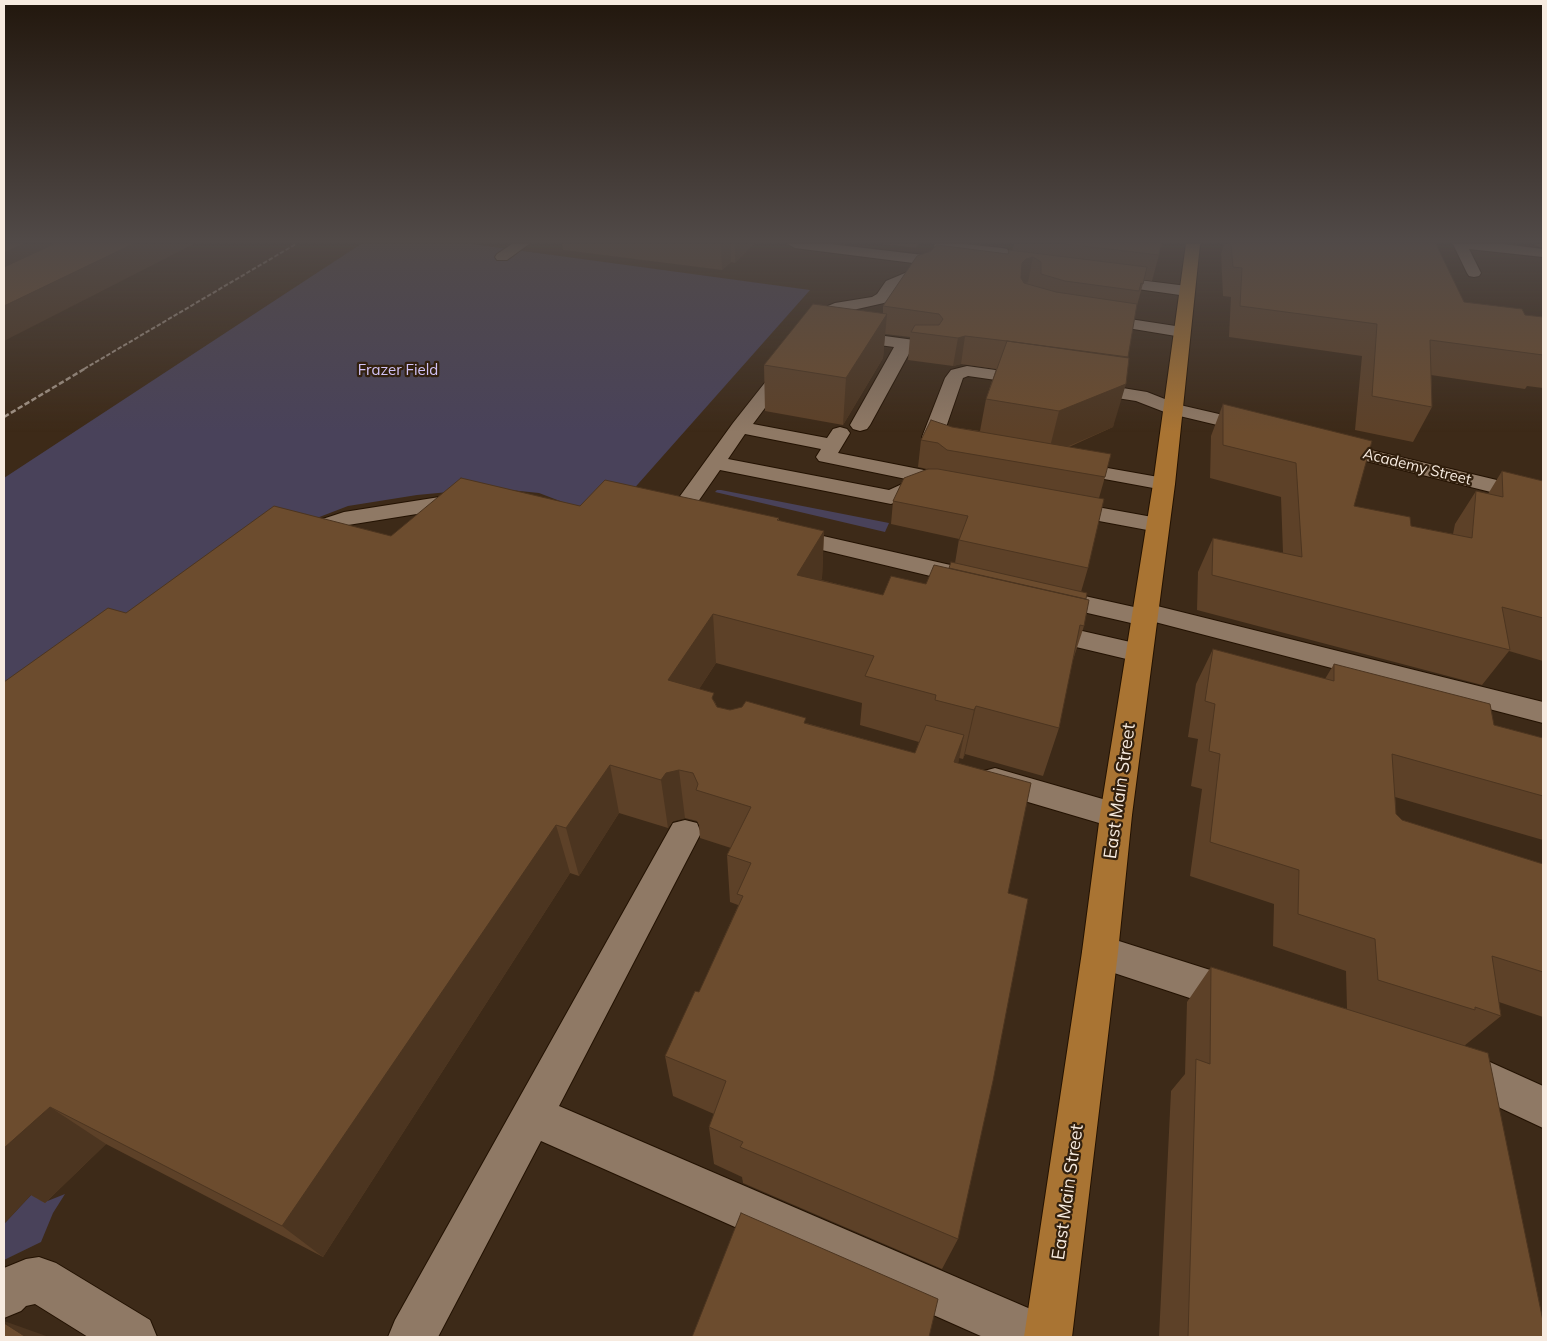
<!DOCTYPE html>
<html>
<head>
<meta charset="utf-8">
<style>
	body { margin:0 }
	#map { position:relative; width:1547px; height:1341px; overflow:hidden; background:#3d2a18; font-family:Mulish,sans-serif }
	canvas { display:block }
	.frame { position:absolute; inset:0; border:5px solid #f7ebe0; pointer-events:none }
</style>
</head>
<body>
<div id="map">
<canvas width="1547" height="1341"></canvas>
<div class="frame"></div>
</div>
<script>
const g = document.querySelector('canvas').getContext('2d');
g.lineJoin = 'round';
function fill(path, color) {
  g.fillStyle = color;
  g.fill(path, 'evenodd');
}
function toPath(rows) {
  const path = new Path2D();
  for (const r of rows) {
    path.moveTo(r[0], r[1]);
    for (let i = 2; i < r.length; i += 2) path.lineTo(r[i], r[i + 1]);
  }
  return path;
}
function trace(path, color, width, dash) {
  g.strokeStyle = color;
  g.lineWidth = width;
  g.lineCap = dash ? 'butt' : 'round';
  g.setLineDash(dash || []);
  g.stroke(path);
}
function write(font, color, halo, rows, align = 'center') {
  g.font = font + ' Mulish,sans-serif';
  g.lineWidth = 4.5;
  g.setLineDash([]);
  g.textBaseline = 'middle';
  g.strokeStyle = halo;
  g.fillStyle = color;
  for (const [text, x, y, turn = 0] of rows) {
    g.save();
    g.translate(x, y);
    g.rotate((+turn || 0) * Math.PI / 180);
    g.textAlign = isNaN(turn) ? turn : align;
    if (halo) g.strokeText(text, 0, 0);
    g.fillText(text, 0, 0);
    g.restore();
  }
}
const green = toPath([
	[361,244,472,244,810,290,607,519,539,493,491,488,417,495,348,506,296,526,4,728,4,478],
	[717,490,721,490,889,523,885,532,715,492],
	[33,1193,45,1202,65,1194,53,1213,41,1242,4,1260,4,1224]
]);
const minor = toPath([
	[512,244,529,244,507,260,497,260,495,257,497,254,512,244],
	[788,244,830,244,932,256,947,259,949,262,947,265,942,266,935,265,927,274,897,287,889,300,884,303,835,314,819,337,813,338,807,337,805,333,823,308,835,303,872,297,877,294,886,281,917,268,921,264,795,248,788,244],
	[935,244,964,244,1002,248,1007,249,1009,252,1007,255,1002,256,941,250,936,249,934,246,935,244],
	[1453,244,1503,244,1543,249,1543,257,1469,249,1481,273,1479,276,1474,277,1469,276,1467,273,1453,244],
	[1107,276,1187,286,1192,288,1195,291,1192,294,1187,296,1102,284,1099,281,1102,278,1107,276],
	[1097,314,1182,327,1188,328,1190,332,1188,336,1182,337,1091,322,1089,319,1091,316,1097,314],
	[848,331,929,342,935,343,938,347,935,351,929,352,911,350,870,425,867,429,860,431,853,429,850,425,894,347,842,340,840,336,842,332,848,331],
	[788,360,794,361,797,365,753,424,827,438,833,429,840,427,847,429,850,433,838,453,934,472,946,484,943,489,924,490,891,504,720,470,695,506,713,510,716,515,713,520,705,522,673,515,670,510,733,423,782,361,788,360],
	[745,434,821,449,816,457,819,461,911,480,889,490,728,459,745,434],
	[967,366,1031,375,1037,376,1040,380,1037,384,1031,385,968,376,963,378,943,436,957,442,960,446,957,450,950,452,932,447,922,437,945,378,951,370,967,366],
	[1086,382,1147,392,1180,405,1262,424,1265,428,1262,432,1255,434,1167,413,1136,401,1079,392,1077,388,1079,384,1086,382],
	[1333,441,1543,491,1543,505,1326,451,1323,447,1326,443,1333,441],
	[1068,461,1164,478,1172,479,1175,484,1172,489,1164,490,1061,471,1057,467,1061,463,1068,461],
	[465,493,473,495,476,500,473,505,348,525,300,541,292,539,288,534,292,529,344,512,465,493],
	[1064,501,1158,518,1166,520,1169,525,1166,530,1158,532,1056,513,1053,508,1056,503,1064,501],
	[788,528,968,569,977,572,980,577,977,582,968,585,780,540,776,535,780,530,788,528],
	[1053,589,1134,607,1145,603,1543,702,1543,723,1155,622,1144,626,1044,603,1040,597,1044,591,1053,589],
	[1043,622,1139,644,1149,647,1152,653,1149,659,1139,662,1034,637,1030,631,1034,625,1043,622],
	[995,768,1127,806,1132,815,1127,824,1116,828,984,789,980,780,984,771,995,768],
	[685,820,697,823,701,833,559,1106,1056,1320,1063,1337,983,1337,541,1141,438,1337,388,1337,395,1320,673,823,685,820],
	[1100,935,1248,982,1254,995,1248,1008,1235,1013,1087,964,1082,952,1087,940,1100,935],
	[1461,1049,1543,1086,1543,1128,1447,1083,1441,1069,1447,1055,1461,1049],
	[39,1257,56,1263,150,1320,157,1337,88,1337,35,1304,26,1306,21,1311,4,1318,4,1268,26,1259,39,1257]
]);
const major = toPath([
	[1186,244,1200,244,1175,484,1132,815,1118,952,1072,1337,1024,1337,1082,952,1100,815,1153,484,1186,244]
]);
const railFar1 = toPath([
	[84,369,296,244]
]);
const rail = toPath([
	[4,417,86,368]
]);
const wall = toPath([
	[562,244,754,244,735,263,731,262,722,270,563,250],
	[882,244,918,244,916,248],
	[1014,244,1161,244,1159,255,1152,281,1144,280,1136,309,1113,427,1069,447,1105,477,1099,498,1088,568,1081,592,1086,599,1084,626,1072,663,1059,728,1043,776,965,754,963,759,959,758,958,763,1008,893,958,1239,942,1269,743,1183,742,1177,714,1164,709,1127,714,1114,673,1096,665,1056,699,992,738,906,738,905,730,902,727,855,731,848,700,838,699,825,697,821,685,818,673,821,668,828,619,813,579,876,570,873,323,1257,106,1144,45,1203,31,1195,126,613,391,536,580,506,779,518,779,521,824,531,822,578,821,580,883,595,926,584,949,568,955,563,959,539,891,524,893,501,927,469,918,467,921,440,952,427,980,431,986,399,996,369,961,364,953,366,908,360,910,337,885,334,883,358,843,425,765,411,764,365,883,314,883,306,1008,254,1012,251],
	[716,663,862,703,860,725,919,742,915,753,806,723,730,710,717,707,715,702,699,689],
	[1224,244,1436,244,1464,302,1525,315,1543,317,1543,388,1527,386,1525,389,1431,375,1432,407,1413,442,1355,430,1362,356,1229,337,1231,297,1223,296,1221,254],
	[1535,244,1543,244,1543,248,1536,246],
	[1223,404,1354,506,1411,526,1453,534,1455,524,1476,491,1488,494,1502,471,1543,481,1543,661,1509,651,1482,685,1197,610,1198,572,1213,538,1283,553,1281,497,1210,478,1211,436],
	[1213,649,1325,679,1334,664,1494,725,1543,738,1543,840,1395,797,1396,814,1402,820,1543,864,1543,1017,1499,1002,1501,1016,1464,1046,1543,1337,1159,1337,1171,1091,1185,1074,1187,1002,1211,967,1347,1009,1346,971,1273,946,1274,904,1190,876,1202,789,1191,786,1198,739,1188,737,1196,684]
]);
const shadedWall = toPath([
	[23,244,90,244,4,285,4,253],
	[133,244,194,244,4,341,4,306],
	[721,244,731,244,731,262,722,270],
	[735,244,754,244,735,263],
	[1033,257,1028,282,1021,284,1017,289,1022,263,1026,259],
	[887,314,883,358,843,425,846,378],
	[965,336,961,364,953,366,958,338],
	[1126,384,1113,427,1048,455,1059,411],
	[824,531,822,578,796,623,797,575],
	[713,614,716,663,673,729,668,680],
	[976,706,965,754,963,759,974,710],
	[964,735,954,784,954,762],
	[610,765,619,813,579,876,566,828],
	[679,770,685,818,673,821,668,828,661,780,666,773],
	[556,825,570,873,323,1257,282,1226],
	[50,1107,106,1144,45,1203,31,1195,4,1224,4,1148],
	[4,1321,49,1337,26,1337,4,1323]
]);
const building = toPath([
	[4,244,23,244,4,253,4,244],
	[54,244,133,244,4,306,4,267,54,244],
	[1066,244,1161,244,1159,255,1066,244],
	[1231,244,1436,244,1464,302,1522,309,1525,315,1543,317,1543,355,1430,340,1432,407,1372,396,1377,324,1240,306,1242,268,1233,267,1231,244],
	[937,245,1008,254,1009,250,1147,267,1143,284,1141,283,1139,291,1065,281,1041,274,1041,262,1033,257,1026,259,1022,263,1021,278,1024,283,1056,292,1137,304,1128,357,1007,341,965,336,958,338,911,332,915,325,939,325,943,319,939,314,883,306,917,256,931,251,937,245],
	[813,304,887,314,846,378,764,365,813,304],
	[1007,341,1129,358,1126,384,1059,411,986,399,1007,341],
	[1223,404,1372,441,1354,506,1410,517,1411,526,1472,538,1476,491,1503,497,1502,471,1543,481,1543,618,1502,607,1510,650,1212,575,1213,538,1302,557,1296,463,1223,445,1223,404],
	[931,420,952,427,1111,454,1105,477,947,450,938,443,921,440,931,420],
	[928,469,938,469,1104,499,1088,568,959,540,968,516,893,501,904,478,928,469],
	[461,478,580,506,605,480,779,518,777,520,824,531,797,575,883,595,891,576,926,584,934,565,1089,600,1084,626,1080,625,1059,728,976,706,974,710,935,700,936,695,865,676,874,656,713,614,668,680,714,693,712,698,717,707,730,710,742,707,746,701,806,718,804,723,915,753,926,725,964,735,954,762,1031,783,1008,893,1028,899,993,1081,958,1239,740,1147,743,1142,709,1127,726,1081,665,1056,695,991,699,992,743,896,737,894,751,863,727,855,751,807,696,790,698,784,693,773,679,770,666,773,661,780,610,765,566,828,556,825,282,1226,50,1107,4,1148,4,682,108,608,126,613,274,506,391,536,461,478],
	[951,562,1087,593,1086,599,949,568,951,562],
	[1213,649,1334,681,1334,664,1490,704,1494,725,1543,738,1543,796,1392,754,1396,814,1402,820,1543,864,1543,972,1492,956,1501,1016,1475,1007,1475,1010,1378,980,1375,939,1298,914,1299,870,1210,842,1220,754,1209,751,1215,704,1205,701,1213,649],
	[1211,967,1488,1053,1543,1321,1543,1337,1188,1337,1196,1059,1210,1064,1211,967],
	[741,1213,938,1299,929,1337,692,1337,741,1213],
	[4,1323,26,1337,4,1337,4,1323]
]);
const farParknames = [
	["Frazer Field",398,370]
];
const farStreetnames = [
	["Academy Street",1417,467,14]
];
const streetNames = [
	["East Main Street",1120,791,-82],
	["East Main Street",1068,1192,-82]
];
fill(green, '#49425a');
trace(minor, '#231202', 2);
trace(major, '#231202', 2);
fill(minor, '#8f7965');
fill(major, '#a97433');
trace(railFar1, '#a59688', 2, [4.5, 2]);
trace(rail, '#a59688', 2.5, [5.5, 2.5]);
fill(wall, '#5d4128');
fill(shadedWall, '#4c3520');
fill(building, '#6c4c2e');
trace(building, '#4c3520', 1);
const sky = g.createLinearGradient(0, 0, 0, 432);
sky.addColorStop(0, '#22170d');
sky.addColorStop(0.56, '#514a48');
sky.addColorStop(1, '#514a4800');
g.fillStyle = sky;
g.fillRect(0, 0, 1547, 432);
write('15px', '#d1c3f7', '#32200e', farParknames);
write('15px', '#f7ebe0', '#32200e', farStreetnames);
write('18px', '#f7ebe0', '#32200e', streetNames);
</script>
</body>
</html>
